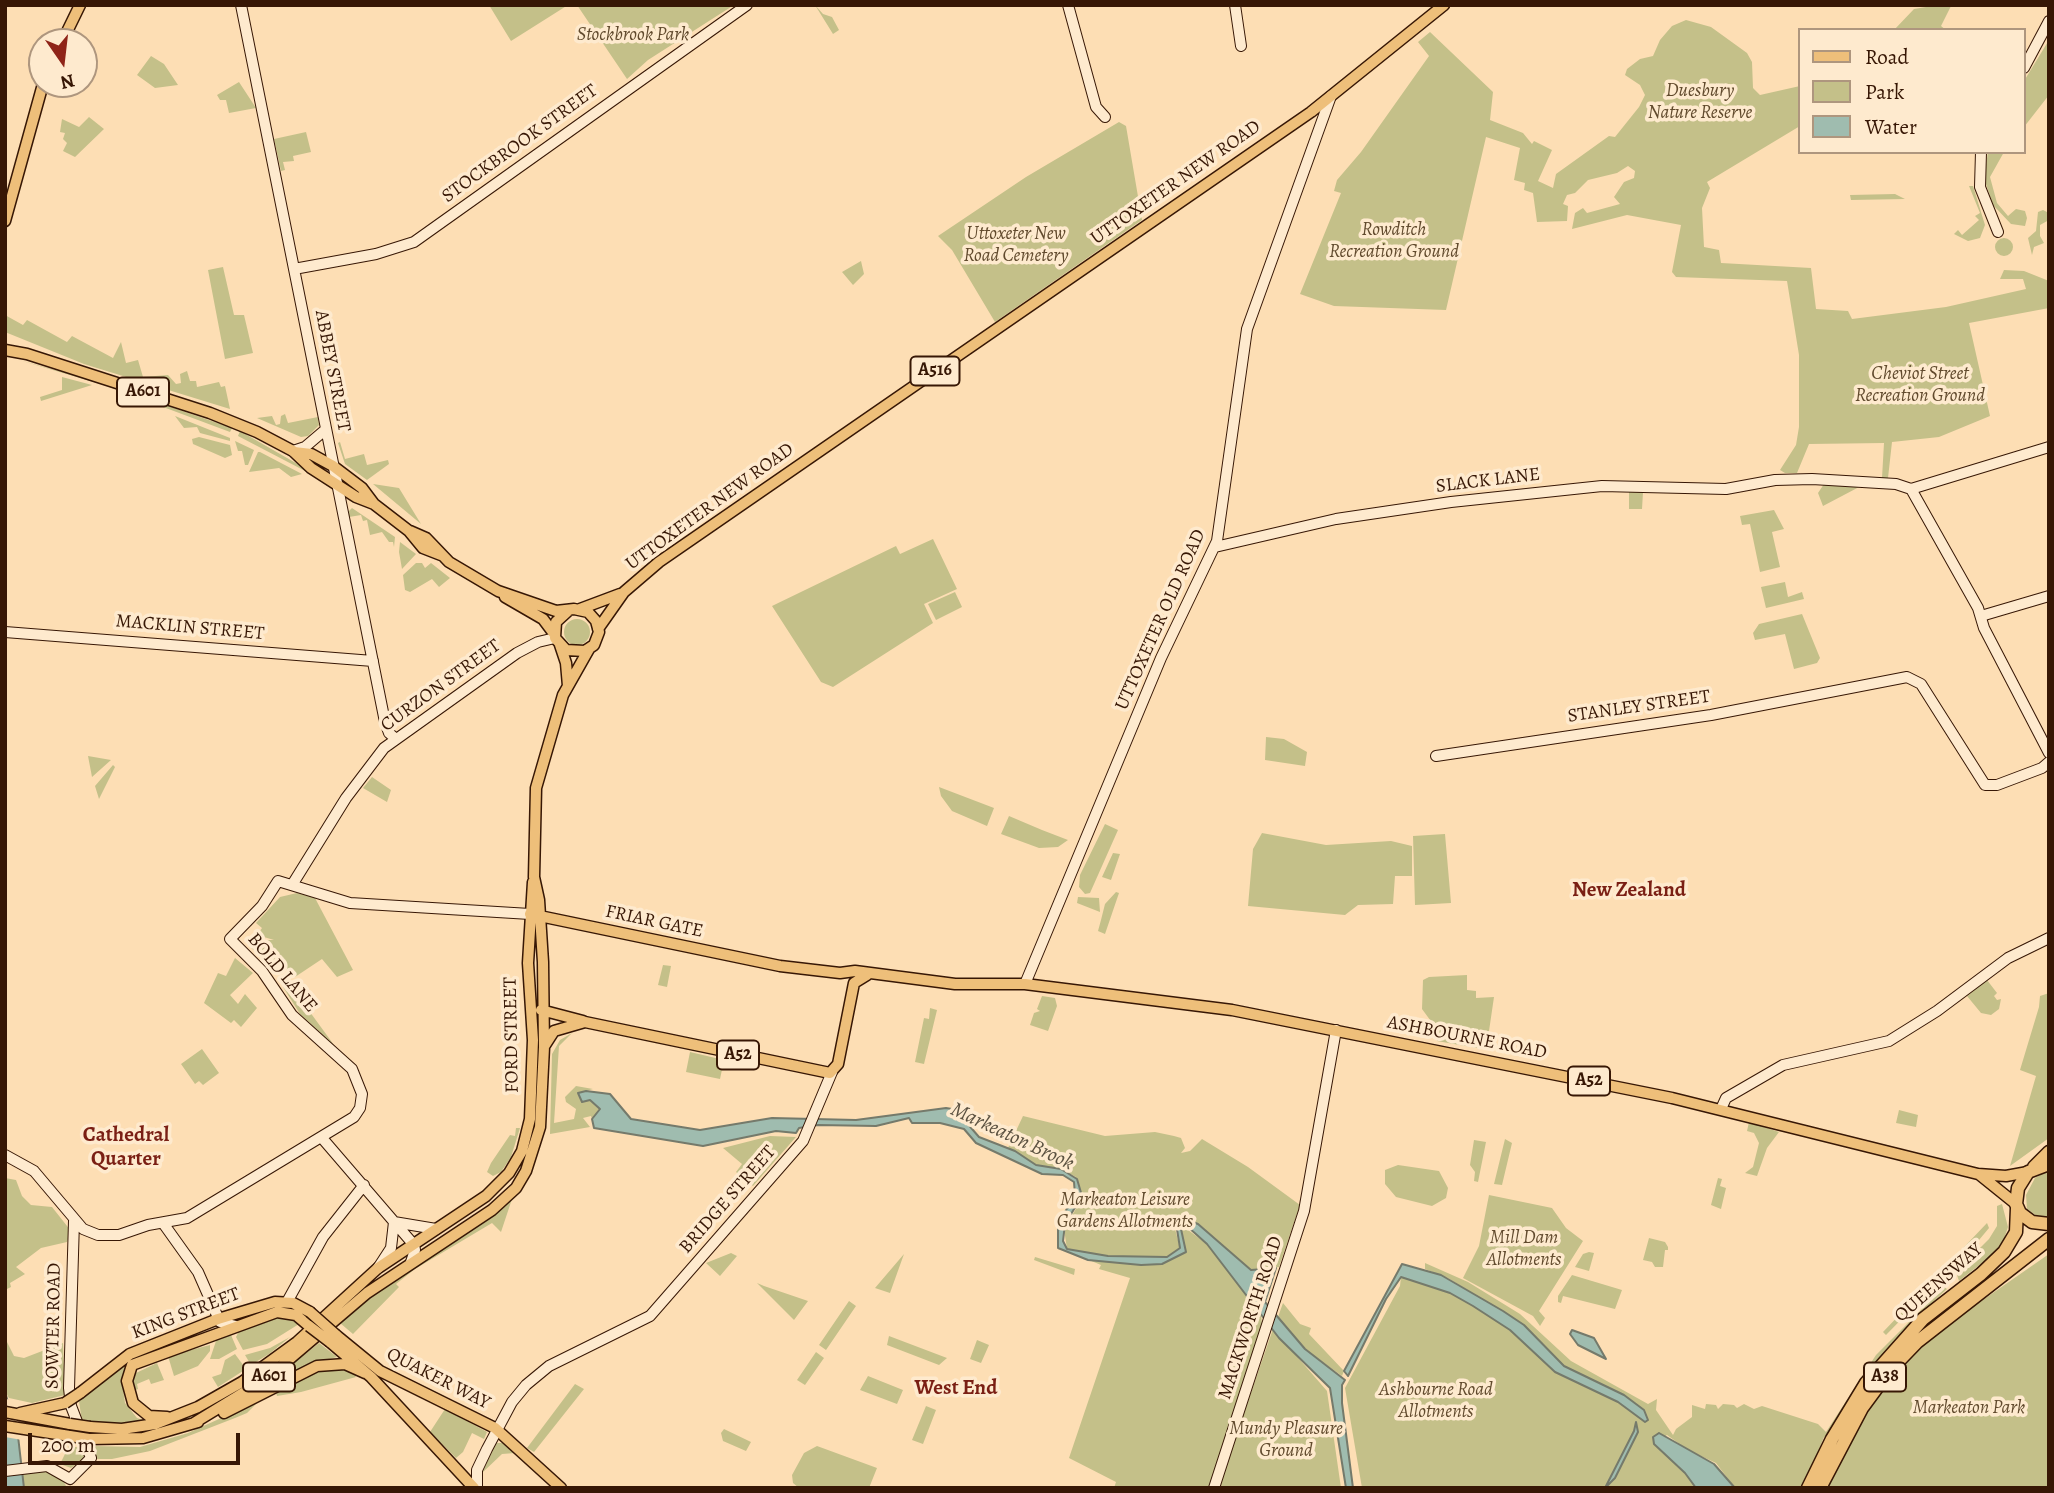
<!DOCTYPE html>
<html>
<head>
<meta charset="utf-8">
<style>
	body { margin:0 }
	#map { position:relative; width:2054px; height:1493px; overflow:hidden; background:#fddeb4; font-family:Alegreya,serif }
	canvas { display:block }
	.frame { position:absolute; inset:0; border:7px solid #371705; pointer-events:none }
	.legend { position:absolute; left:1798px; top:28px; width:228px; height:126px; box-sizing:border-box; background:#feeace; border:2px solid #ae967e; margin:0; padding:9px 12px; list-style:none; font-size:21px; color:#371705 }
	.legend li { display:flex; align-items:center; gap:14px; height:35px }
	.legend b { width:35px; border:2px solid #ae967e }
	.north { position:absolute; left:28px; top:28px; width:70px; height:70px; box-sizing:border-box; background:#feeace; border:2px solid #ae967e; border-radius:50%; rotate:166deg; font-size:19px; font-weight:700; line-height:28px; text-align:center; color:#371705 }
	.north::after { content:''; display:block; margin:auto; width:24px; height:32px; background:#8f2418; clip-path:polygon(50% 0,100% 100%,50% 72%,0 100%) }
	.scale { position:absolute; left:28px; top:1433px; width:212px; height:32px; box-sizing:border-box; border:4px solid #371705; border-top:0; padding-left:9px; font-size:21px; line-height:24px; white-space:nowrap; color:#371705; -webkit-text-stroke:5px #feeace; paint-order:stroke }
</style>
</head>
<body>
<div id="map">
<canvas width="2054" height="1493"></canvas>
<div class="frame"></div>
<ul class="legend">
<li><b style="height:9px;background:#eebf7a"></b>Road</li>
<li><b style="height:19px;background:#c4c089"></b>Park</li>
<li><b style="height:19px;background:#9fbcaf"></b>Water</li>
</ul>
<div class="north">N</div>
<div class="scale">200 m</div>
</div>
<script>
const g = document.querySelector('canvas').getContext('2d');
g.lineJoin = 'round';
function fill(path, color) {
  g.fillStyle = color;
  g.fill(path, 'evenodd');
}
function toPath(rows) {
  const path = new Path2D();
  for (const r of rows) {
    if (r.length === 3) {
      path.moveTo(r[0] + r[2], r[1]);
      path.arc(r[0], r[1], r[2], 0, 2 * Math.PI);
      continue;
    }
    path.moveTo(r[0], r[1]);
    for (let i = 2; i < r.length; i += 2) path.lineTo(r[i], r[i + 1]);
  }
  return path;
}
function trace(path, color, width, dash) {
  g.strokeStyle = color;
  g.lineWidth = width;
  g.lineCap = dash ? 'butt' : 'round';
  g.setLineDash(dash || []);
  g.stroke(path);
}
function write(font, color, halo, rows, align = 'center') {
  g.font = font + ' Alegreya,serif';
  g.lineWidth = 7;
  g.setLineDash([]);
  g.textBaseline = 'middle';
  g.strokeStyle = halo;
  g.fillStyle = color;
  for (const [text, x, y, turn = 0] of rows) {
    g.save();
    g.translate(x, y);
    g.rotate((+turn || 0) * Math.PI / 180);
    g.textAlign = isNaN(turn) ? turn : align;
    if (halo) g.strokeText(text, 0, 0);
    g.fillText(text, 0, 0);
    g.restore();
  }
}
const green = toPath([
	[489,5,568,5,511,41],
	[577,5,734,5,648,60,627,79],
	[815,5,823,14,832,17,839,30,833,34],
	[1932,6,1951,6,1941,26,1946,30,1894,30,1914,9],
	[1686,20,1711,27,1747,53,1752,62,1753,88,1760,95,1800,86,1800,126,1707,182,1710,188,1702,208,1704,247,1719,250,1721,263,1811,268,1816,309,1848,311,1852,319,1946,307,2026,289,2023,279,2000,279,2004,270,2024,271,2049,281,2049,308,1969,323,1990,416,1939,437,1892,442,1888,478,1882,478,1884,443,1809,444,1797,473,1785,473,1780,470,1796,445,1799,427,1799,355,1787,281,1676,277,1672,272,1681,225,1627,215,1572,229,1575,213,1583,208,1587,213,1620,204,1614,197,1624,182,1634,178,1635,171,1628,166,1617,173,1588,180,1575,193,1567,195,1563,204,1568,206,1567,221,1537,222,1533,193,1524,190,1525,183,1514,180,1520,148,1486,137,1446,310,1334,306,1300,294,1341,193,1334,191,1337,180,1361,152,1429,56,1418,42,1430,32,1493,92,1490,120,1523,133,1532,144,1534,141,1552,150,1538,181,1553,188,1556,174,1609,136,1615,137,1639,107,1645,95,1640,85,1625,75,1627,69,1640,59,1653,56,1660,40,1672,26],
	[2049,40,2049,95,2024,127,2024,81],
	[151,56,164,64,178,85,155,88,137,75],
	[239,82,256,108,229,113,226,100,220,100,217,95],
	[89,117,104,129,75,157,63,151,67,143,63,139,65,133,60,132,62,119,79,127],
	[1119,122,1126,126,1142,220,995,322,952,250,938,236,1026,177],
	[306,132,311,152,293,156,294,161,283,162,285,170,281,171,274,139],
	[1988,152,2004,152,1990,177,1997,203,2008,216,2016,209,2025,211,2027,218,2025,226,2011,224,1993,205,1984,178],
	[1969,186,1973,186,1985,225,1980,238,1968,241,1954,234,1958,230,1962,235,1979,220,1975,216,1980,213],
	[1895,194,1905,199,1851,200,1850,195],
	[2043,210,2049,213,2049,220,2040,225,2040,236,2044,243,2034,247,2032,255,2028,238,2036,231,2038,212],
	[2004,247,9],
	[861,261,864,274,853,285,842,272],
	[223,267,234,315,244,315,253,353,225,359,208,270],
	[5,315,23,325,27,320,67,342,72,336,113,358,121,342,126,363,138,360,143,377,168,375,176,384,181,383,180,374,187,371,190,381,196,381,197,387,219,382,221,387,225,386,230,409,84,364,5,332],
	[19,360,95,381,232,428,230,432,107,386],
	[62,377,92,385,41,401,40,397,62,390],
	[285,414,288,423,318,417,319,425,308,436,301,437,257,418,272,416,276,425,280,424,281,416],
	[175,416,230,438,230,441,200,433,197,427,184,428],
	[240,431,308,470,307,472,238,436],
	[199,437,230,445,232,455,225,458,193,444,192,439],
	[235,441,254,450,248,465,245,465,242,451,238,451],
	[340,442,345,459,364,454,367,465,388,460,389,464,367,480,345,464,338,443],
	[258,452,260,452,302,474,291,477,279,468,249,472],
	[373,484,399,488,421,524],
	[1824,484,1861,486,1823,506,1818,493],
	[1629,491,1643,492,1642,509,1629,509],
	[352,508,395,537,394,547,393,542,389,542,382,532,370,535,367,520,363,521,361,515,349,517,348,512],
	[1774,510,1784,529,1772,532,1780,567,1760,572,1750,524,1742,525,1740,516],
	[933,539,957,589,924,604,933,623,833,687,821,682,772,606,896,546,900,554],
	[400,542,416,554,402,569,399,552],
	[416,563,422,563,425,568,431,563,450,578,439,587,432,579,410,592,405,590,403,575],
	[1785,582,1788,597,1802,592,1804,599,1766,608,1761,587],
	[955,592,962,607,936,620,928,604],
	[1802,614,1820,658,1817,663,1794,669,1785,634,1755,640,1753,633,1759,624],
	[577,632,13],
	[1266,737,1284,739,1307,752,1305,766,1265,760],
	[88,756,111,760,92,777],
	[113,765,115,767,99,799,95,786],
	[372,777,391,790,387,802,363,788],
	[939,787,994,808,987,826,952,811,941,796],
	[1009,816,1042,830,1068,840,1058,847,1039,848,1001,834],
	[1105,824,1118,830,1090,893,1085,894,1079,887,1080,875],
	[1262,833,1326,845,1391,841,1412,846,1412,876,1395,876,1393,904,1358,905,1345,915,1248,906,1253,849],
	[1445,834,1451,903,1415,905,1413,836],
	[1113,853,1120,854,1111,880,1102,877],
	[1116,892,1119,893,1105,934,1098,931,1101,920,1105,904],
	[297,893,315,898,353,970,337,977,322,959,295,977,291,971,277,968,251,948,254,940,274,940,257,935,262,928,256,923,280,897],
	[1078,897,1099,898,1100,912,1077,903],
	[235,958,253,973,230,995,238,1004,245,994,257,1008,241,1027,234,1020,231,1023,204,1003,218,973,226,976],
	[663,965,671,966,667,987,658,985],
	[1467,975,1467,990,1476,991,1476,998,1494,997,1489,1031,1477,1048,1437,1041,1433,1024,1422,1009,1423,980,1429,977],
	[1987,980,1997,993,1994,996,1997,1000,2001,999,1999,1009,1991,1015,1981,1013,1967,996],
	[284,982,307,1008,334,1045,300,1014,283,987],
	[2049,993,2049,1138,2010,1166,2036,1076,2020,1070,2039,1007,2040,996],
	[1042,996,1055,998,1057,1006,1048,1031,1030,1025,1034,1013,1040,1011,1037,1009],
	[930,1008,937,1010,924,1064,915,1062,924,1018,929,1019],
	[572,1033,559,1046,554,1123,574,1119,576,1109,566,1102,565,1097,576,1086,593,1089,578,1093,594,1102,601,1111,592,1119,591,1116,583,1118,590,1127,550,1134,552,1054,560,1040],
	[202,1049,219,1073,203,1085,199,1081,195,1084,181,1064],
	[690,1052,724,1060,720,1079,686,1072],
	[1899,1110,1918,1115,1916,1127,1896,1123],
	[1023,1116,1105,1136,1155,1132,1174,1136,1181,1138,1185,1148,1181,1153,1190,1151,1202,1139,1248,1167,1300,1205,1279,1267,1251,1270,1191,1220,1175,1229,1180,1248,1167,1257,1108,1256,1067,1249,1064,1229,1080,1202,1076,1177,1061,1169,1036,1165,1008,1148],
	[1749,1122,1779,1132,1767,1148,1757,1176,1745,1173,1753,1167,1759,1143,1754,1133,1747,1131],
	[516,1128,520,1128,511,1157,501,1172,493,1176,487,1172,491,1163,510,1135,515,1136],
	[770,1136,796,1137,753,1186,736,1172,742,1164,723,1148],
	[1505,1139,1512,1143,1502,1185,1494,1184],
	[1474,1140,1486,1142,1478,1182,1474,1181,1475,1172,1470,1165],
	[1398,1165,1439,1171,1448,1188,1446,1198,1432,1206,1396,1197,1385,1184,1385,1170],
	[2049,1170,2049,1219,2040,1218,2027,1209,2026,1195,2035,1178],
	[5,1178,16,1180,22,1196,31,1205,52,1207,71,1231,67,1242,41,1248,16,1267,25,1274,10,1283,11,1287,5,1290],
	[1718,1178,1722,1179,1720,1186,1726,1188,1721,1209,1711,1205],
	[1489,1195,1552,1208,1566,1228,1583,1241,1539,1311,1545,1318,1540,1326,1533,1316,1463,1278,1479,1246],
	[512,1199,501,1232,492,1223,415,1269,396,1284,399,1287,353,1334,340,1323,387,1284,485,1221],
	[2002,1204,2008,1227,2001,1248,1959,1281,1956,1272,1989,1239,1997,1226,1997,1206],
	[1987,1223,1989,1228,1979,1240,1886,1335,1883,1332],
	[1184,1227,1207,1244,1246,1293,1261,1315,1262,1324,1209,1488,1114,1488,1116,1482,1069,1458,1130,1278,1099,1269,1101,1265,1089,1260,1141,1265,1162,1264,1186,1252,1181,1229],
	[1649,1238,1665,1242,1668,1247,1668,1250,1665,1250,1663,1267,1655,1267,1652,1262,1643,1260],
	[1589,1252,1594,1253,1589,1271,1575,1267,1583,1254],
	[731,1253,737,1256,720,1276,706,1263],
	[904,1254,890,1293,875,1288],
	[2049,1254,2049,1488,1826,1488,1869,1405,1899,1367,1954,1320],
	[1035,1257,1075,1269,1074,1275,1034,1260],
	[1425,1263,1468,1282,1520,1314,1571,1361,1648,1404,1657,1399,1656,1410,1673,1435,1676,1429,1692,1417,1692,1405,1705,1409,1706,1404,1716,1405,1718,1409,1723,1404,1734,1405,1737,1408,1744,1404,1754,1409,1762,1406,1818,1424,1826,1432,1876,1355,1944,1287,1947,1289,1922,1312,1887,1352,1828,1439,1824,1437,1803,1488,1735,1488,1716,1463,1688,1450,1667,1435,1654,1444,1685,1473,1696,1488,1362,1488,1345,1388,1400,1286,1401,1277,1450,1293,1473,1306,1510,1330,1555,1372,1618,1402,1645,1422,1648,1420,1564,1366,1523,1325,1448,1278,1425,1269],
	[1572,1275,1622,1290,1615,1309,1563,1296,1561,1303,1558,1302,1558,1296],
	[757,1283,764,1286,808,1301,794,1320],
	[849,1301,856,1306,826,1350,819,1345],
	[1283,1303,1300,1324,1311,1328,1309,1334,1344,1371,1342,1376,1307,1351,1279,1323,1278,1317],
	[275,1317,287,1317,299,1324,267,1344,243,1350,236,1337,239,1331],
	[1273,1329,1327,1391,1341,1488,1218,1488],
	[231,1335,237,1349,219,1359,210,1359,217,1338],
	[889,1336,947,1358,939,1365,887,1345],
	[290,1337,269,1354,251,1365,245,1355,270,1348],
	[5,1338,14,1356,24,1358,63,1343,65,1395,32,1403,9,1398,5,1391],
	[977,1340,989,1345,981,1363,970,1359],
	[319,1343,337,1357,313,1363,265,1386],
	[210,1345,210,1351,198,1366,174,1376,168,1356],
	[816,1352,824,1358,805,1385,797,1380],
	[390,1353,400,1363,407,1356,410,1359,396,1371,388,1363],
	[235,1354,246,1369,218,1387,212,1377,221,1374,225,1360],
	[126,1363,122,1382,125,1403,137,1418,146,1421,110,1424,82,1422,79,1401],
	[157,1363,164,1380,151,1384,149,1379,137,1384,138,1389,131,1392,131,1382,136,1373],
	[338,1369,354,1373,356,1377,301,1392,277,1396,276,1392,322,1370],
	[868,1376,903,1390,897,1404,860,1390],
	[575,1384,584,1389,534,1452,527,1448],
	[259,1401,247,1413,235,1418,150,1451,112,1459,94,1459,93,1446,140,1447,188,1433],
	[926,1406,936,1410,923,1444,912,1440],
	[445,1409,487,1432,484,1439,472,1433,463,1452,456,1458,430,1432],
	[724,1429,751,1442,746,1451,723,1441,721,1433],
	[496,1443,503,1443,515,1453,502,1454,482,1473],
	[69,1446,83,1448,85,1454,84,1459,71,1468,60,1464],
	[817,1446,877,1468,869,1488,799,1488,793,1483,792,1475,804,1453],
	[44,1471,63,1480,67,1488,24,1488,22,1474]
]);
const water = toPath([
	[586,1091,610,1094,631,1119,700,1130,772,1118,856,1120,946,1108,952,1109,951,1117,966,1122,979,1137,1015,1151,1036,1165,1061,1169,1077,1179,1082,1196,1065,1224,1063,1241,1067,1249,1108,1256,1167,1257,1180,1248,1176,1223,1185,1219,1198,1224,1251,1270,1276,1268,1265,1302,1305,1349,1345,1380,1342,1385,1342,1403,1353,1488,1346,1488,1330,1388,1279,1338,1207,1244,1188,1227,1181,1229,1186,1252,1162,1264,1141,1265,1088,1260,1058,1248,1058,1224,1075,1195,1074,1182,1063,1175,1042,1174,976,1143,964,1129,940,1123,912,1123,909,1118,876,1126,818,1125,799,1128,796,1133,776,1131,703,1146,594,1128,592,1119,600,1109,590,1100,582,1102,578,1093,586,1091],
	[1402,1264,1441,1275,1503,1311,1524,1325,1564,1366,1624,1395,1644,1410,1648,1420,1645,1422,1618,1402,1555,1372,1510,1330,1473,1306,1450,1293,1401,1277,1386,1299,1348,1376,1344,1371,1402,1264],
	[1572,1330,1594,1338,1606,1359,1578,1345,1570,1334,1572,1330],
	[5,1392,18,1436,24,1488,5,1488,5,1392],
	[1636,1422,1638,1432,1615,1478,1605,1488,1634,1431,1636,1422],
	[1659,1433,1714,1464,1735,1488,1696,1488,1685,1473,1654,1444,1653,1437,1659,1433]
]);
const pier = toPath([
	[5,1399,14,1400,22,1440,5,1437]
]);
const secondary = toPath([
	[241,5,385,722,389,733,396,739],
	[1068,5,1096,107,1105,117],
	[1235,5,1241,46],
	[2024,68,2049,21],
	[1981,152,1980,187,1998,232],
	[294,269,376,254,414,242,747,5],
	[293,451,305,447,325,430],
	[1911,489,1978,608,1984,628,2049,753],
	[1215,547,1336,519,1451,502,1602,486,1726,489,1775,480,1812,479,1896,484,1911,489,2049,447],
	[1981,616,2049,596],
	[5,632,373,661],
	[1436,756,1711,715,1907,677,1921,684,1985,785,1997,785,2042,768,2049,762],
	[292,885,346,798,384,748,517,653,538,642,555,638],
	[1025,984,1161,658,1217,541,1247,329,1331,96],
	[1721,1109,1726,1098,1783,1065,1889,1041,1937,1011,2008,958,2049,938],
	[322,1138,414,1245,415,1250,411,1262],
	[5,1155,34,1171,83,1229,98,1235,119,1235,148,1225,187,1218,354,1117,360,1108,362,1094,352,1069,292,1015,262,971,230,939,262,906,278,881,350,903,530,914],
	[394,1222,436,1229],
	[163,1223,198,1272,220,1322,236,1326],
	[378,1268,391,1248,394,1222],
	[287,1302,323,1237,364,1185],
	[5,1471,47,1466,70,1479,91,1458,71,1406,69,1388,74,1221],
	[477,1488,477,1470,487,1449,512,1402,526,1385,549,1366,650,1316,803,1141,832,1072],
	[1214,1488,1304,1211,1336,1030]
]);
const primary = toPath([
	[62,42,80,5],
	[5,221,43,84],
	[5,350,27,354,210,413,257,432,293,451,311,468,356,497,374,504,409,531,423,548,441,555],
	[294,452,311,454,333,466,362,488,374,504],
	[410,531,426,538,449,562,498,591,556,611,574,609,588,612,596,621,599,632,594,645,585,651,566,650,555,638,556,622,568,611],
	[505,597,543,619,555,635],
	[580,609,620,594],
	[598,629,624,592,659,562,1311,112,1444,5],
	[560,645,566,663,568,686],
	[530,914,780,966,840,973,855,971,955,984,1025,984,1232,1010,1672,1098,1978,1174,2006,1176,2028,1172],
	[541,1010,583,1021],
	[545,1045,554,1031,585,1022,830,1073,838,1064,854,983,867,975],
	[1980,1175,2016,1204],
	[336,1335,380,1371,495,1428,561,1488],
	[330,1342,371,1377,474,1488],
	[80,1393,130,1354,218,1319,275,1302,293,1303,310,1312],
	[5,1412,70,1424],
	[20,1413,65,1403],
	[224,1413,317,1366,345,1364,365,1373],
	[167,1417,149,1416,133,1403,127,1381,132,1365,277,1312,296,1315,309,1326],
	[194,1423,266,1379,367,1293,492,1210,516,1188,526,1171,540,1127,544,1047,543,962,539,900,534,877,536,788,563,695,589,649],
	[5,1426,70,1436],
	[90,1427,122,1429,155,1424,198,1407,242,1382,297,1342,378,1268,486,1196,509,1173,522,1151,530,1119,533,1040,528,963,533,882],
	[89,1439,143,1438,198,1422]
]);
const highway = toPath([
	[2049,1164,2028,1172,2018,1188,2016,1204,2020,1213,2032,1222,2049,1224],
	[2034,1167,2049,1152],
	[1808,1488,1832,1439,1866,1383,1923,1319,1981,1274,2004,1252,2016,1232,2017,1208],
	[1820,1488,1862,1408,1890,1370,1917,1342,2049,1239]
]);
const primaryBridge = toPath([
	[310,1312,336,1335],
	[309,1326,330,1342],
	[65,1403,80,1393],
	[70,1424,90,1427],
	[70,1436,89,1439]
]);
const shields = [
	[935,371,49],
	[143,392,52],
	[738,1055,42],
	[1589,1081,42],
	[269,1377,52],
	[1885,1377,42]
];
const shieldNames = [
	["A516",935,371],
	["A601",143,392],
	["A52",738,1055],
	["A52",1589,1081],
	["A601",269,1377],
	["A38",1885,1377]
];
const parkNames = [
	["Stockbrook Park",633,35],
	["Duesbury",1700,91],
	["Nature Reserve",1700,113],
	["Rowditch",1394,230],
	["Recreation Ground",1394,252],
	["Uttoxeter New",1016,234],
	["Road Cemetery",1016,256],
	["Cheviot Street",1920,374],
	["Recreation Ground",1920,396],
	["Markeaton Leisure",1125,1200],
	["Gardens Allotments",1125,1222],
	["Mill Dam",1524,1238],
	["Allotments",1524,1260],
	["Ashbourne Road",1436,1390],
	["Allotments",1436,1412],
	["Markeaton Park",1969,1408],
	["Mundy Pleasure",1286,1429],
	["Ground",1286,1451]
];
const streetNames = [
	["STOCKBROOK STREET",520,144,-36],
	["UTTOXETER NEW ROAD",1176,183,-35],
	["ABBEY STREET",332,371,79],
	["SLACK LANE",1488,481,-7],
	["UTTOXETER NEW ROAD",710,507,-36],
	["UTTOXETER OLD ROAD",1161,620,-66],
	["MACKLIN STREET",190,628,5],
	["CURZON STREET",441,686,-36],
	["STANLEY STREET",1639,707,-8],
	["FRIAR GATE",654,922,12],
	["BOLD LANE",282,973,50],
	["FORD STREET",512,1035,-91],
	["ASHBOURNE ROAD",1467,1038,11],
	["BRIDGE STREET",728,1200,-49],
	["QUEENSWAY",1939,1283,-41],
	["KING STREET",186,1314,-21],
	["MACKWORTH ROAD",1251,1318,-72],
	["SOWTER ROAD",54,1326,-89],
	["QUAKER WAY",438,1379,27]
];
const neighbourhoodNames = [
	["New Zealand",1629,891],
	["Cathedral",126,1136],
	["Quarter",126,1160],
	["West End",956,1389]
];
const waterNames = [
	["Markeaton Brook",1012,1137,25]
];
fill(green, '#c4c089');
fill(water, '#9fbcaf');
trace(water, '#757a6b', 2);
fill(pier, '#fddeb4');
trace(secondary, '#371705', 12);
trace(primary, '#371705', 13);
trace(highway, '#371705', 15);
trace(secondary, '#feeace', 10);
trace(primary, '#eebf7a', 10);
trace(highway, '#eebf7a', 12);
trace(primaryBridge, '#371705', 13, []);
trace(primaryBridge, '#eebf7a', 10);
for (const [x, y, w] of shields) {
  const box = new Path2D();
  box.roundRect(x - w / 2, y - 14.5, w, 29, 5);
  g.fillStyle = '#feeace';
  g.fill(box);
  trace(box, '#371705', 2);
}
write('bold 18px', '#371705', null, shieldNames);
write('italic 19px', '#614a2d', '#feeace', parkNames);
write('19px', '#371705', '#feeace', streetNames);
write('bold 21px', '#7a1f14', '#feeace', neighbourhoodNames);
write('italic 21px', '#5b5140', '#feeace', waterNames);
</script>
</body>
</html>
